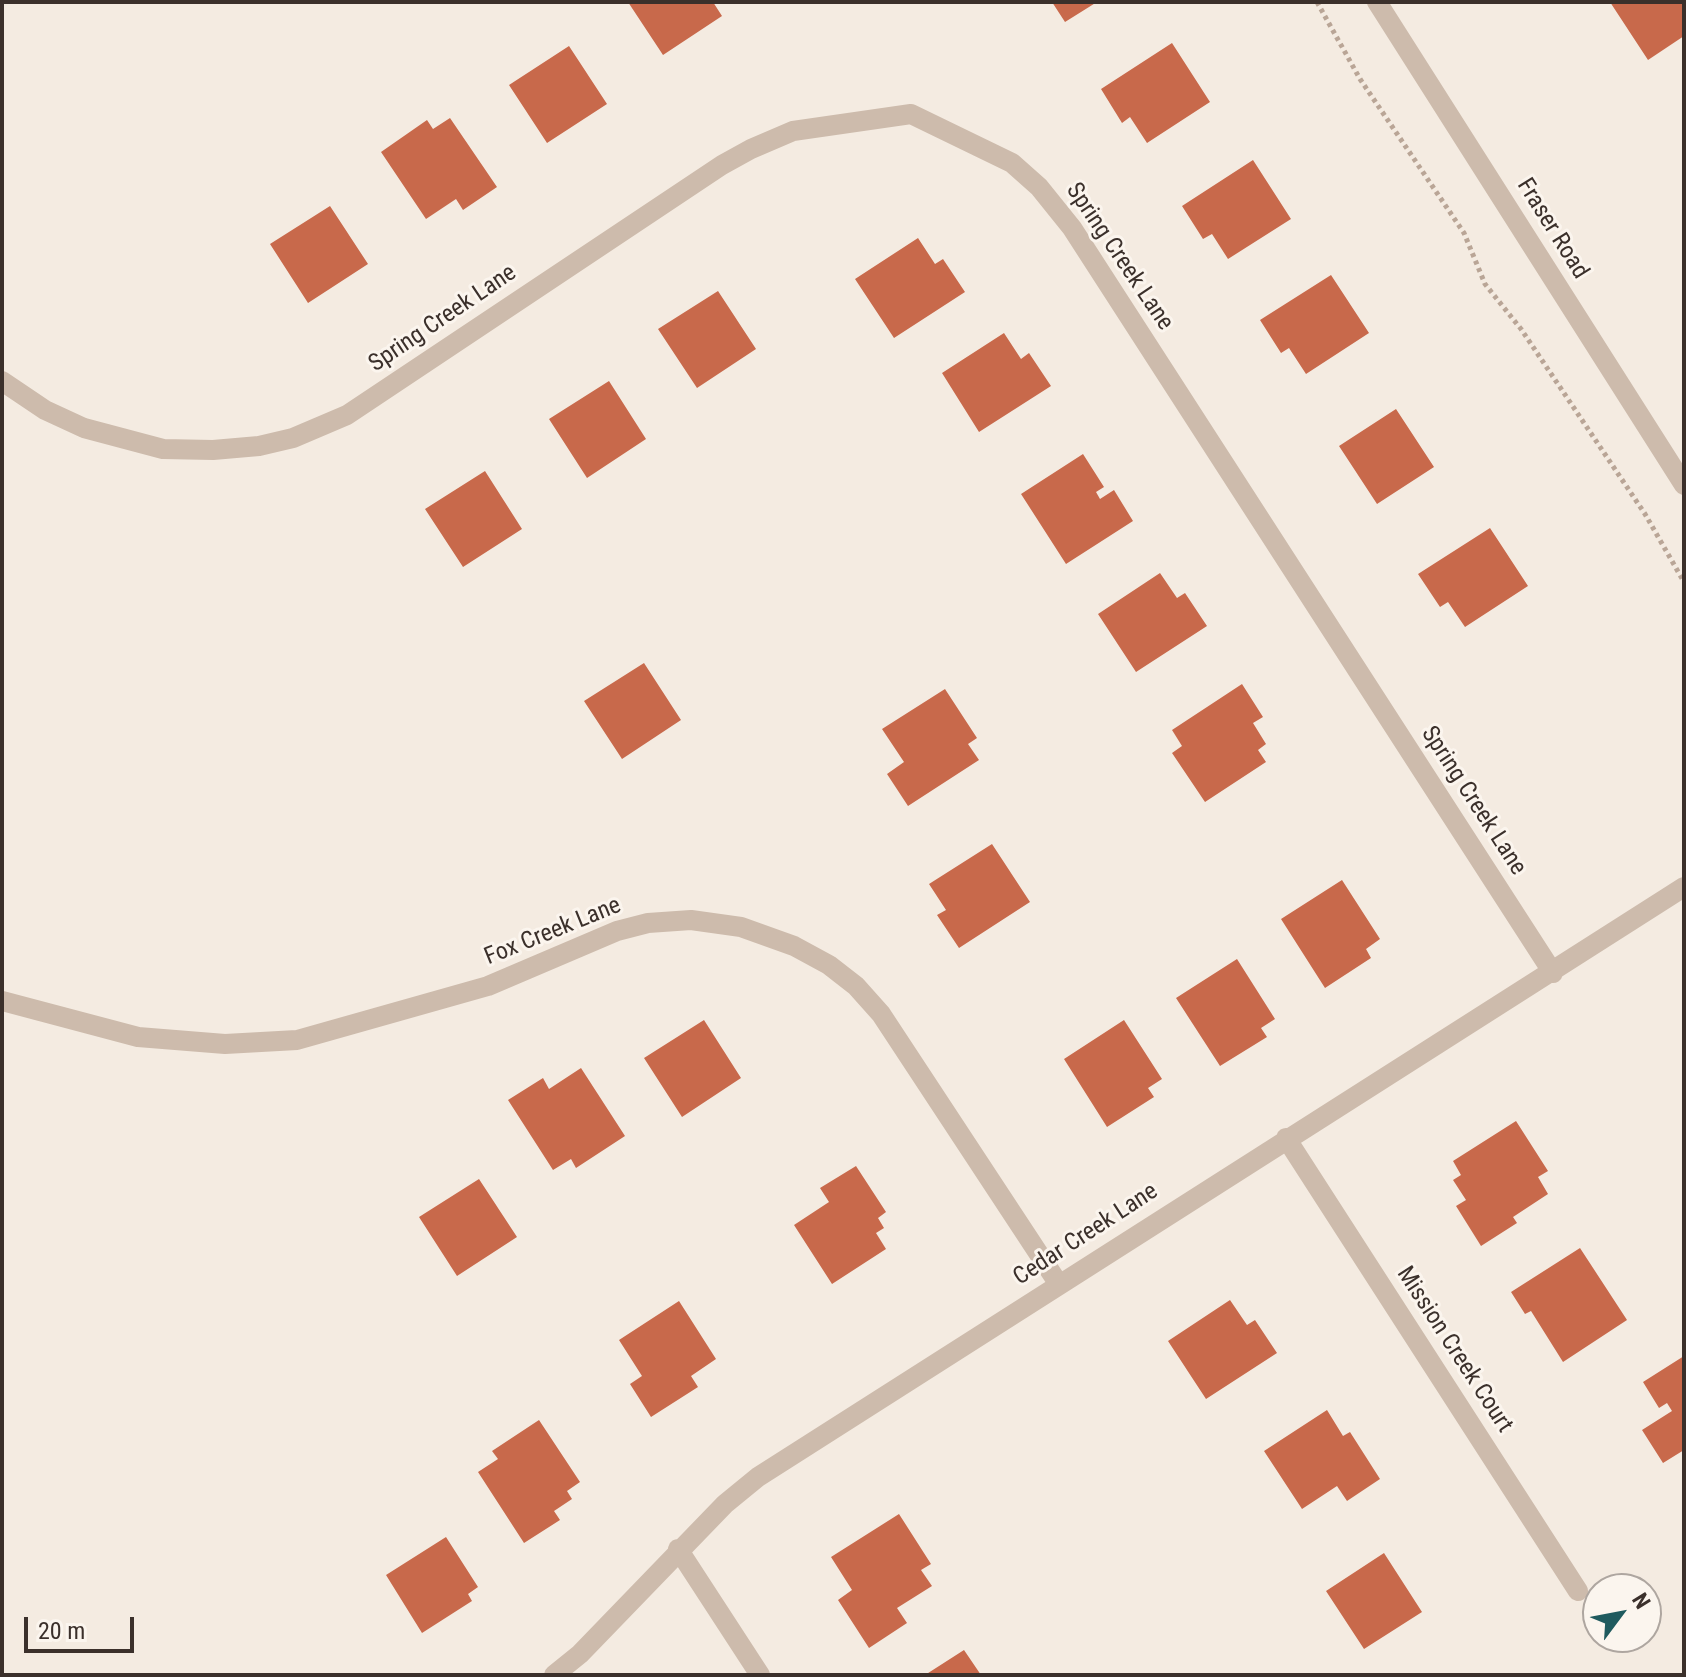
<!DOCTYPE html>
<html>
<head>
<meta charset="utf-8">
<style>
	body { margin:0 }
	#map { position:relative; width:1686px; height:1677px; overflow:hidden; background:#f4ebe1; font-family:"Roboto Condensed",sans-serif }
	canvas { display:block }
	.frame { position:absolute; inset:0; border:4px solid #3b302b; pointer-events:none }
	.north { position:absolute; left:1582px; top:1573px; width:80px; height:80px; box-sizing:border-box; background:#fbf5ee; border:2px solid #aea6a0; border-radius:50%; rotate:58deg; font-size:22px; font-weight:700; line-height:32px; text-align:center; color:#3b302b }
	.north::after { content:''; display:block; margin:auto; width:28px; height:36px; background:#1f5a5e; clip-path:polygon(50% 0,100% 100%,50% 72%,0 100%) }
	.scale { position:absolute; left:24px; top:1617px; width:110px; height:36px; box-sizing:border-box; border:4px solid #3b302b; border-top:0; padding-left:10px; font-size:24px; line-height:28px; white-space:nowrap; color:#3b302b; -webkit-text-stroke:6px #fbf5ee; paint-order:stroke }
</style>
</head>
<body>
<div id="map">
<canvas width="1686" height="1677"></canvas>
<div class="frame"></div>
<div class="north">N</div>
<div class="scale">20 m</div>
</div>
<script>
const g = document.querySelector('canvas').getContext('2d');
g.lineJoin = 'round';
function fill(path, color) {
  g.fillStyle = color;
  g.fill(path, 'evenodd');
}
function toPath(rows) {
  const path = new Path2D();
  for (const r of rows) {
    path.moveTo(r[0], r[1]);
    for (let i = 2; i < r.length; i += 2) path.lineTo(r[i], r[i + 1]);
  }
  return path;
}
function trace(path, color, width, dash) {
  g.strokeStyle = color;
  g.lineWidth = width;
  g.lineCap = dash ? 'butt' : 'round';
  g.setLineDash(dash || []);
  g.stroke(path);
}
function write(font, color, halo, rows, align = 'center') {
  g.font = font + ' "Roboto Condensed",sans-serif';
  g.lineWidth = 6;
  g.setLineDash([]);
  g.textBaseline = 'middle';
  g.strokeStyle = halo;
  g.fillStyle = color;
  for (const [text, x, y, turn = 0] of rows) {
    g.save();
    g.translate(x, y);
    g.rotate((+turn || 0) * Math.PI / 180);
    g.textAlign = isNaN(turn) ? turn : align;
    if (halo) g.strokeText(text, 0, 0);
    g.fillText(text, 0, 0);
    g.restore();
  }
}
const building = toPath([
	[628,2,713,2,722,16,663,55],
	[1052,2,1097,2,1065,22],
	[1610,2,1684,2,1684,36,1648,60],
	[1172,43,1210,102,1147,143,1130,117,1122,123,1101,89],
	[569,46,607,104,547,143,509,85],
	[450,118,497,187,463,210,456,199,426,219,381,152,427,120,433,129],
	[1253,160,1291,219,1228,259,1212,234,1203,239,1182,206],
	[330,206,368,264,308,303,270,244],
	[918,238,935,264,943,259,965,292,894,338,855,279],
	[1331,275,1369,333,1306,374,1289,348,1281,353,1260,320],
	[718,291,756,349,697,388,658,329],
	[1004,333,1021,359,1029,353,1051,386,979,432,942,373],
	[609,381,646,439,587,478,549,419],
	[1396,409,1434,467,1377,504,1339,446],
	[1083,454,1104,487,1096,492,1100,499,1114,490,1133,521,1066,564,1021,494],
	[485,471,522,529,463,567,425,509],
	[1490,528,1528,586,1465,627,1448,602,1440,607,1418,574],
	[1160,573,1177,598,1185,593,1207,626,1136,672,1098,614],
	[644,663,681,720,622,759,584,701],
	[1242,684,1263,717,1253,723,1266,744,1258,750,1266,762,1205,802,1172,753,1182,746,1172,730],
	[945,689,977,738,968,744,979,760,908,806,887,774,904,762,882,729],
	[992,844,1030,902,959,948,937,915,946,910,929,884],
	[1342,880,1380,939,1366,949,1371,958,1325,988,1281,919],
	[1237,959,1275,1019,1261,1028,1267,1037,1220,1066,1176,998],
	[704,1020,741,1078,682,1117,644,1058],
	[1124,1020,1162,1079,1148,1088,1154,1097,1107,1127,1064,1059],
	[581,1068,625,1136,576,1168,571,1159,553,1170,508,1100,543,1078,549,1089],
	[1516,1121,1548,1171,1538,1177,1548,1194,1513,1217,1517,1223,1481,1246,1456,1206,1466,1200,1453,1180,1461,1175,1453,1161],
	[856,1166,886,1212,878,1218,884,1228,876,1233,886,1249,832,1284,794,1225,829,1202,820,1188],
	[479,1179,517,1237,457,1276,419,1217],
	[1580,1248,1627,1320,1563,1362,1531,1311,1525,1314,1511,1292],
	[1230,1300,1247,1325,1255,1320,1277,1353,1206,1399,1168,1341],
	[679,1301,716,1359,691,1376,698,1387,651,1417,630,1384,642,1376,619,1340],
	[1684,1356,1684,1450,1663,1463,1642,1430,1672,1411,1667,1403,1659,1408,1643,1382],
	[1327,1410,1343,1436,1350,1432,1380,1479,1347,1501,1337,1486,1302,1509,1264,1451],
	[539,1420,580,1482,567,1491,572,1499,554,1511,560,1520,524,1543,478,1472,498,1459,492,1451],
	[899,1514,931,1564,921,1570,932,1586,897,1608,907,1623,869,1648,838,1600,852,1590,831,1557],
	[446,1537,478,1587,468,1594,472,1601,422,1633,386,1575],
	[1384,1553,1422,1612,1364,1649,1326,1591],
	[964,1650,981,1675,925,1675]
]);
const path = toPath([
	[1317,2,1360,79,1464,233,1485,284,1521,329,1645,514,1684,582]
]);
const minor = toPath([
	[2,381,45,410,84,428,163,449,213,450,259,446,293,438,347,415,722,165,751,149,793,131,911,114,1012,163,1039,187,1072,228,1553,973],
	[2,1001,138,1037,225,1044,297,1040,488,986,617,931,648,923,691,920,741,927,794,946,829,965,856,986,881,1014,1058,1283],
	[1286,1138,1578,1591],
	[678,1549,760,1675],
	[554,1675,580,1654,725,1504,758,1477,1684,887]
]);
const tertiary = toPath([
	[1377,2,1684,485]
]);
const streetNames = [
	["Fraser Road",1552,229,58],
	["Spring Creek Lane",1119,257,56],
	["Spring Creek Lane",443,319,-34],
	["Spring Creek Lane",1473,801,57],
	["Fox Creek Lane",553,932,-22],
	["Cedar Creek Lane",1086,1235,-33],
	["Mission Creek Court",1454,1350,57]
];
fill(building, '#c8694b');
trace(path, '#b9a596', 5, [4, 4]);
trace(minor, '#cdbbac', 20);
trace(tertiary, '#cdbbac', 20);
write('24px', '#3b302b', '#fbf5ee', streetNames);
</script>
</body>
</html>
